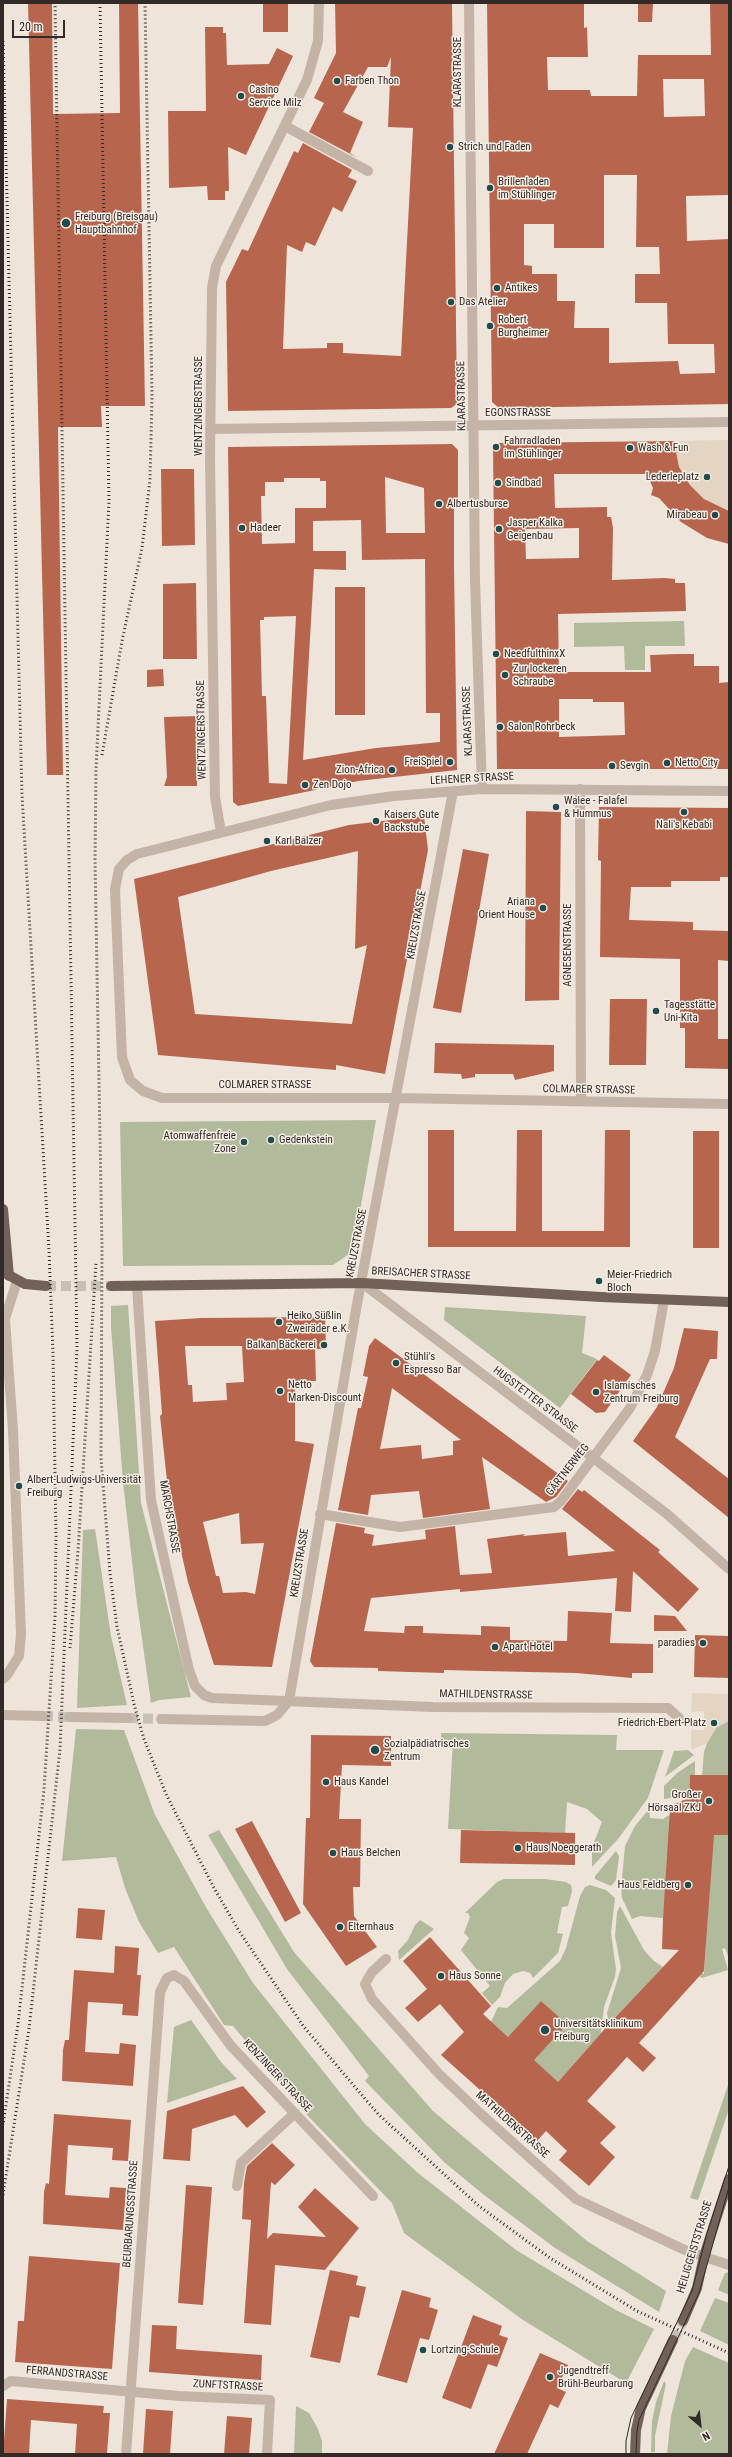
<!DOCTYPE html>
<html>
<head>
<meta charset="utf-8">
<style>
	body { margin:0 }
	#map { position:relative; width:732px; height:2457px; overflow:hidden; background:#eee4da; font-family:"Roboto Condensed",sans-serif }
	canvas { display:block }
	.frame { position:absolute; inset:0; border:4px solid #322a27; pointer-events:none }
	.north { position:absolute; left:680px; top:2405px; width:40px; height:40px; -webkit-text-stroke:3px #f6eee5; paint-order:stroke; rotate:152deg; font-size:11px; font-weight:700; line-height:16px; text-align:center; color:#322a27 }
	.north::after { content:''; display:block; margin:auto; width:14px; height:18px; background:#322a27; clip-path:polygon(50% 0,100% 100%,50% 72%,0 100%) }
	.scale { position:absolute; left:12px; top:20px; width:53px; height:18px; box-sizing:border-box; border:2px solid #322a27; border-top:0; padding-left:5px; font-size:12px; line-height:14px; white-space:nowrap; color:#322a27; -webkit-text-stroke:3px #f6eee5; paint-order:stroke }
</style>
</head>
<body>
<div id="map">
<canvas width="732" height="2457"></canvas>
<div class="frame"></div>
<div class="north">N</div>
<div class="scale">20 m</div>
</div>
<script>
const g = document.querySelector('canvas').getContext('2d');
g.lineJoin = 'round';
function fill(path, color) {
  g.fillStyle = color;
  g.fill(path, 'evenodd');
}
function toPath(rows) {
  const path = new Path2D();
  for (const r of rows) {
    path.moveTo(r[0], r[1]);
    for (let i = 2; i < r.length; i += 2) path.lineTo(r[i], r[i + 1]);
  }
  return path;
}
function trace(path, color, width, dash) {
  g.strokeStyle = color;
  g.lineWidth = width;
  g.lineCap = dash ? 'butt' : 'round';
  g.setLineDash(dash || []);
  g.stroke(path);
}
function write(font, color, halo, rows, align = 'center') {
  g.font = font + ' "Roboto Condensed",sans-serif';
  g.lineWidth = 3;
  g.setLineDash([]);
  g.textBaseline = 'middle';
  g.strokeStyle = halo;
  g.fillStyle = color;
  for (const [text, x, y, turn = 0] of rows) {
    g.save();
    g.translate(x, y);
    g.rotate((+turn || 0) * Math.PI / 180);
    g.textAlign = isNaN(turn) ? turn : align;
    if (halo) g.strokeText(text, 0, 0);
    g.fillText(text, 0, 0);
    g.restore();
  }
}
const green = toPath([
	[684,621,685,646,645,646,645,670,625,670,624,646,574,647,574,623],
	[376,1120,354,1245,349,1254,333,1265,123,1266,120,1122],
	[128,1305,141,1503,191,1697,159,1700,151,1703,136,1596,123,1482,111,1327,111,1306],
	[445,1307,586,1316,582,1353,597,1359,560,1408,444,1320],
	[95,1529,111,1636,127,1705,77,1708,83,1530],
	[726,1721,729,1721,729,1775,702,1775,704,1752,707,1743,716,1728],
	[76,1729,124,1730,155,1815,207,1909,253,1983,365,2124,418,2173,516,2250,614,2309,654,2329,626,2383,523,2320,404,2233,392,2203,309,2117,233,2026,224,2025,174,1947,158,1953,139,1922,125,1888,116,1857,62,1861],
	[441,1733,617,1735,616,1750,664,1750,648,1798,618,1839,592,1867,592,1847,602,1822,587,1809,567,1802,565,1833,448,1829,453,1741,441,1740],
	[688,1750,694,1755,665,1777,674,1751],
	[695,1761,695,1775,690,1775,689,1795,664,1799,664,1786,677,1773],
	[649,1809,650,1818,663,1819,669,1815,672,1820,663,1918,640,1916,632,1919,622,1898,621,1888,625,1846,635,1826],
	[219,1830,294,1952,433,2111,587,2241,666,2291,659,2312,555,2248,484,2195,444,2162,365,2081,369,2076,287,1969,208,1835],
	[700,1834,729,1835,729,1959,725,1948,722,1949,728,1970,702,1978,697,1975,695,1969,704,1974,712,1852],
	[616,1851,619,1856,616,1880,611,1886,595,1879,595,1876],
	[504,1879,545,1879,566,1882,571,1885,572,1891,568,1906,562,1907,557,1933,563,1934,558,1953,533,1978,530,1973,523,1971,513,1974,505,1983,500,1997,492,2005,482,1993,490,1986,461,1950,469,1938,464,1933,470,1917,468,1913,465,1913,497,1882],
	[590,1885,606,1890,615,1898,611,1933,616,1969,615,1977,604,2007,601,2033,552,2089,522,2050,566,2024,541,2001,523,2022,516,2044,491,2022,498,2007,507,2008,560,1961,566,1948,580,1896,585,1887],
	[620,1906,644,1950,654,1961,663,1967,609,2024,607,2013,621,1968,615,1936,617,1912],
	[420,1920,434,1929,399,1960,398,1951,408,1940,415,1925],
	[191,2020,221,2062,237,2079,167,2103,174,2027],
	[729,2082,729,2109,698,2200,690,2198],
	[729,2272,729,2295,718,2290,725,2273],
	[715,2298,729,2303,729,2345,700,2331],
	[693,2347,729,2363,729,2454,667,2454,671,2416,685,2361],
	[664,2381,666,2384,655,2436,655,2452,651,2452,652,2421,656,2402],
	[296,2406,309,2413,318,2429,322,2441,322,2454,294,2454]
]);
const plaza = toPath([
	[729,440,729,511,704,499,690,485,679,467,674,441],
	[692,1693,729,1694,729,1721,716,1728,707,1743,691,1750,691,1730,704,1730,704,1711,691,1712]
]);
const building = toPath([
	[28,3,52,3,53,114,120,113,119,3,138,3,145,406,101,406,102,427,58,427,63,775,47,775],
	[263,3,288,3,288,32,263,32],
	[335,3,452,3,457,404,451,408,228,411,226,282,242,249,248,251,294,151,298,153,303,143,352,170,348,177,357,181,342,212,333,207,315,246,306,242,302,252,287,245,283,349,327,348,327,343,343,343,343,353,401,356,413,128,388,127,391,57,387,67,368,67,343,112,363,122,350,153,358,158,309,132,324,103,314,98,336,53],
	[487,3,584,3,584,28,587,27,588,57,547,57,548,90,590,90,591,96,637,96,638,55,711,55,710,3,729,3,729,195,686,196,687,241,729,239,729,404,499,408,492,402],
	[663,79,704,79,705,116,664,117],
	[604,175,637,175,636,247,659,247,660,274,635,274,635,303,667,303,668,344,714,344,715,373,680,374,678,361,609,363,609,328,574,328,575,301,557,301,557,274,532,274,532,266,524,265,524,224,554,224,554,248,604,248],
	[638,3,653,3,652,22,638,22],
	[205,27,223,27,223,33,226,33,227,65,269,64,277,48,293,56,246,155,228,147,229,191,225,191,225,200,208,200,207,186,169,188,168,111,206,111],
	[674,441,679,467,690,485,704,499,729,511,729,544,707,538,681,522,659,498,651,495,653,488,647,474,554,474,555,508,607,507,607,517,611,517,613,528,612,580,664,578,675,579,675,583,685,583,686,611,558,614,559,672,651,672,650,655,677,654,694,654,694,666,719,666,719,683,729,682,729,769,497,769,493,450,499,443],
	[579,528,579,558,526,559,525,529],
	[559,699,593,699,593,702,624,702,625,735,559,737],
	[452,444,458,450,458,500,454,500,454,567,457,770,358,781,238,806,233,802,228,447],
	[385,477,424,488,425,533,386,533],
	[284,478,320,478,320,481,326,481,326,508,295,508,295,543,262,544,261,496,265,496,265,482,284,482],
	[361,520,362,560,425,559,426,713,440,713,440,742,376,748,303,760,314,569,346,570,346,551,313,551,313,521],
	[296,616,287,784,269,783,266,696,262,696,260,620,264,620,264,617],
	[161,469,194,469,195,545,162,546],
	[196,583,197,659,163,659,163,584],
	[335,587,365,587,365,715,335,715],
	[163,669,164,686,147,687,147,670],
	[198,716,197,786,164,786,167,777,164,717],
	[599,807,729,808,729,877,720,877,720,881,671,881,671,887,631,887,629,920,693,922,693,930,729,931,729,961,718,960,718,1039,729,1039,729,1069,685,1068,685,1028,680,1028,680,959,600,957,601,861,598,860],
	[526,811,561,812,559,1000,525,1001],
	[424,816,428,850,385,1074,336,1065,336,1070,158,1055,134,879,349,825],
	[358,851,355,949,367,945,352,1024,195,1014,178,897,271,871],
	[463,849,489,854,461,1013,433,1008],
	[610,999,647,999,646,1065,609,1065],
	[435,1043,554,1045,554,1071,515,1080,513,1074,475,1074,475,1077,462,1079,461,1074,434,1073],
	[428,1130,454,1130,454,1231,516,1231,517,1130,542,1130,542,1231,604,1231,605,1130,630,1130,630,1247,428,1247],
	[693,1131,719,1131,719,1248,693,1248],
	[325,1317,326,1349,315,1349,316,1381,295,1381,295,1441,314,1444,272,1667,214,1665,188,1582,169,1499,160,1416,162,1414,155,1321,201,1318],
	[185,1346,242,1346,244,1382,226,1383,227,1400,193,1402,192,1385,188,1385],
	[239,1513,241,1544,264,1543,255,1594,246,1592,223,1593,219,1576,216,1576,203,1522],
	[684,1328,718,1331,717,1359,710,1359,675,1437,729,1479,729,1518,633,1441,657,1407,674,1368],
	[375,1338,568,1481,556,1497,546,1502,482,1457,490,1509,423,1518,419,1491,371,1495,368,1515,338,1510,358,1408,361,1408,368,1377,363,1376,369,1346],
	[392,1388,461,1440,453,1441,453,1455,422,1459,421,1445,380,1449],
	[604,1355,631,1375,605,1412,596,1413,571,1394,597,1360,599,1361],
	[578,1489,582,1492,584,1490,660,1550,658,1552,699,1589,678,1612,633,1571,631,1612,615,1611,617,1578,460,1592,460,1589,371,1598,364,1631,404,1633,405,1626,423,1626,423,1633,481,1635,481,1626,510,1627,510,1640,567,1641,568,1611,612,1613,610,1643,653,1644,653,1673,632,1673,632,1678,576,1673,483,1671,444,1670,444,1673,378,1671,378,1668,314,1667,310,1661,336,1523,365,1528,364,1533,374,1535,372,1546,426,1539,425,1530,455,1526,460,1575,492,1573,487,1539,525,1534,523,1536,566,1532,568,1556,615,1551,562,1509],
	[654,1615,675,1616,687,1631,654,1631],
	[695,1635,728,1636,729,1678,694,1677],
	[311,1735,391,1736,391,1766,342,1765,339,1819,361,1819,360,1887,353,1887,354,1916,377,1947,346,1966,303,1904,306,1818,310,1818],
	[690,1775,729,1775,729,1835,714,1835,704,1971,639,2043,656,2058,643,2072,627,2057,587,2101,616,2127,600,2143,615,2157,589,2186,559,2160,567,2151,546,2131,537,2141,441,2055,464,2032,440,2004,418,2022,405,2008,427,1989,403,1961,430,1937,491,2006,483,2014,508,2037,541,2001,567,2024,534,2060,558,2082,609,2024,679,1950,662,1949,663,1918,670,1809,672,1805,689,1798],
	[252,1821,301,1913,285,1922,235,1829],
	[461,1830,575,1833,575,1865,460,1863],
	[78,1908,105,1910,102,1940,76,1938],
	[115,1946,139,1948,137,1975,141,1975,138,2016,122,2015,123,2004,88,2002,85,2052,119,2054,120,2043,136,2045,133,2086,62,2081,63,2050,65,2040,69,2040,74,1970,114,1973],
	[243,2086,266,2112,247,2128,235,2115,192,2129,190,2161,163,2159,167,2111],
	[54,2114,131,2120,128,2161,112,2160,113,2148,68,2145,66,2179,65,2195,109,2198,110,2187,126,2188,123,2230,43,2224,44,2192,46,2183,49,2184],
	[272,2143,295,2165,275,2185,271,2182,267,2239,273,2233,326,2237,298,2207,315,2188,359,2228,325,2270,275,2265,271,2325,244,2323,251,2220,242,2219,244,2183,247,2166],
	[186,2185,212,2187,203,2305,178,2303],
	[29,2256,120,2263,112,2369,15,2362,18,2321,24,2321],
	[330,2270,358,2276,356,2285,366,2287,359,2318,350,2316,340,2363,310,2357],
	[402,2290,431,2298,429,2307,438,2310,429,2340,420,2338,407,2383,377,2375],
	[473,2315,502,2326,499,2335,508,2338,497,2367,488,2364,471,2409,442,2398],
	[152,2325,177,2326,176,2349,262,2355,261,2380,149,2372],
	[540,2353,568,2365,557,2388,566,2392,558,2408,550,2404,527,2454,494,2454],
	[7,2399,104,2406,103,2413,110,2413,107,2454,75,2454,77,2424,31,2420,29,2454,3,2454],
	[146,2409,173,2411,170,2454,143,2454],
	[227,2416,252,2418,249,2454,224,2454]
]);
const minorTunnel = toPath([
	[43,1716,70,1717],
	[128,1718,161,1719]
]);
const majorTunnel = toPath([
	[46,1286,111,1286],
	[673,2340,683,2321]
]);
const minor = toPath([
	[469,3,475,580,482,789],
	[285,126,368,171],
	[211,429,729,422],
	[580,789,581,1101],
	[729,791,482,789,394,796,331,805,137,854,127,860,119,869,115,889,122,1057,130,1080,143,1091,162,1098,397,1098,729,1104],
	[221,832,215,797,210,458,212,288,216,266,307,80,318,41,319,3],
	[362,1283,667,1514,729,1569],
	[137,1287,151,1500,189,1670,195,1686,204,1695,212,1698,433,1707,668,1708,679,1718],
	[320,1514,400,1527,554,1507,561,1501,630,1408,647,1375,655,1351,664,1300],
	[3,1679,7,1675,19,1656,21,1634,13,1430,5,1319,17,1281],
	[289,1701,357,1304,453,791],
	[3,1715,43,1716],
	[70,1717,128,1718],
	[161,1719,265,1721,277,1715,289,1701],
	[386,1959,372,1972,365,1984,372,1999,439,2074,482,2115,576,2199,687,2251,729,2265],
	[237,2186,241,2163,295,2113],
	[3,2386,11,2381,179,2396,270,2400,267,2454],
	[126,2454,160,1992,167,1978,174,1975,184,1981,231,2046,373,2196]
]);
const major = toPath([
	[3,1209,9,1276],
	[5,1273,25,1284,46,1286],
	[111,1286,362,1283,601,1297,729,1302],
	[683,2321,697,2288,704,2256,729,2179],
	[635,2454,636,2430,641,2408,673,2340]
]);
const tram = toPath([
	[626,2454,626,2441,631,2418,692,2291,707,2233,729,2166],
	[636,2454,637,2431,639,2420,699,2293,729,2187]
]);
const rail = toPath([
	[100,3,109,501,96,769,95,861,102,1248,101,1458,110,1573,117,1627,134,1704,144,1739,166,1794,214,1888,239,1931,304,2027,378,2114,479,2206,550,2258,637,2311,729,2353],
	[3,41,22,795,49,1250,53,1353,56,1536,55,1616,44,1790,18,2024,3,2125],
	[102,755,122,641,142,548,150,480,152,397,145,3],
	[70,1648,78,1551,96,1263],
	[3,2195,29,2029,60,1749,77,1348,55,3]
]);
const markers = [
	[337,81,4,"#214c4e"],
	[241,96,4,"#214c4e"],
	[450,147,4,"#214c4e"],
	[490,188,4,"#214c4e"],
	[66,223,5,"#214c4e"],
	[497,288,4,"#214c4e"],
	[451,302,4,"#214c4e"],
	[490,326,4,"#214c4e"],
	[496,447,4,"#214c4e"],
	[630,448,4,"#214c4e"],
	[707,477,4,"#214c4e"],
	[498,483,4,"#214c4e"],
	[439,504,4,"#214c4e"],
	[715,515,4,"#214c4e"],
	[242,528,4,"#214c4e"],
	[499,529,4,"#214c4e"],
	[496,654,4,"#214c4e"],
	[505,675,4,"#214c4e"],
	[500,727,4,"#214c4e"],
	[450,762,4,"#214c4e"],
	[667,763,4,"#214c4e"],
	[612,766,4,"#214c4e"],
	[392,770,4,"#214c4e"],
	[305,785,4,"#214c4e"],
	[556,807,4,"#214c4e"],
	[684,812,4,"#214c4e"],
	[376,821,4,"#214c4e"],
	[267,841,4,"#214c4e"],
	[543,908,4,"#214c4e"],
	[656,1011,4,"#214c4e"],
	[271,1140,4,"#214c4e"],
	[244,1142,4,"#214c4e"],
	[599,1281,4,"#214c4e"],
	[279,1322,4,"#214c4e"],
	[324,1345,4,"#214c4e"],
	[396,1363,4,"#214c4e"],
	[280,1391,4,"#214c4e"],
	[596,1392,4,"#214c4e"],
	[19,1486,4,"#214c4e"],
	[703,1643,4,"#214c4e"],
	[495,1647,4,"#214c4e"],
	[714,1723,4,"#214c4e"],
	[375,1750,5,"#214c4e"],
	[326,1782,4,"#214c4e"],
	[709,1801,4,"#214c4e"],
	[518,1848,4,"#214c4e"],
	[333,1853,4,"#214c4e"],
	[688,1885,4,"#214c4e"],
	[340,1927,4,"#214c4e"],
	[441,1976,4,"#214c4e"],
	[545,2030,5,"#214c4e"],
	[423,2350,4,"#214c4e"],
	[550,2377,4,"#214c4e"]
];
const streetNames = [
	["KLARASTRASSE",458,72,-90],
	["KLARASTRASSE",462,396,-91],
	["WENTZINGERSTRASSE",199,406,-90],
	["EGONSTRASSE",518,413],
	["KLARASTRASSE",468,721,-92],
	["WENTZINGERSTRASSE",202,730,-91],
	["LEHENER STRASSE",472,779,-3],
	["KREUZSTRASSE",417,925,-80],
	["AGNESENSTRASSE",568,945,-90],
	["COLMARER STRASSE",265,1085],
	["COLMARER STRASSE",589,1090,1],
	["KREUZSTRASSE",357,1243,-79],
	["BREISACHER STRASSE",421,1274,3],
	["HUGSTETTER STRASSE",535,1400,37],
	["GÄRTNERWEG",568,1470,-52],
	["MARCHSTRASSE",169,1517,80],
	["KREUZSTRASSE",300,1563,-81],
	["MATHILDENSTRASSE",486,1695,1],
	["KENZINGER STRASSE",277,2076,47],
	["MATHILDENSTRASSE",512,2125,42],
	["BEURBARUNGSSTRASSE",131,2214,-86],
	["HEILIGGEISTSTRASSE",695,2247,-73],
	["FERRANDSTRASSE",67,2374,5],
	["ZUNFTSTRASSE",228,2386,3]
];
const poiNames = [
	["Farben Thon",345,81],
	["Casino",249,90],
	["Service Milz",249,103],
	["Strich und Faden",458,147],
	["Brillenladen",498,182],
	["im Stühlinger",498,195],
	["Freiburg (Breisgau)",75,217],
	["Hauptbahnhof",75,230],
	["Antikes",505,288],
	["Das Atelier",459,302],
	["Robert",498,320],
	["Burgheimer",498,333],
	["Fahrradladen",504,441],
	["im Stühlinger",504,454],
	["Wash & Fun",638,448],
	["Lederleplatz",699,477,"right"],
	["Sindbad",506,483],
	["Albertusburse",447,504],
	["Mirabeau",707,515,"right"],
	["Jasper Kalka",507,523],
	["Geigenbau",507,536],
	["Hadeer",250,528],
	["NeedfulthinxX",504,654],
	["Zur lockeren",513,669],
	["Schraube",513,682],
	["Salon Rohrbeck",508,727],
	["FreiSpiel",442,762,"right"],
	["Netto City",675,763],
	["Sevgin",620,766],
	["Zion-Africa",384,770,"right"],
	["Zen Dojo",313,785],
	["Walee - Falafel",564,801],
	["& Hummus",564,814],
	["Kaisers Gute",384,815],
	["Backstube",384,828],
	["Nali's Kebabi",684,825,"center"],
	["Karl Balzer",275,841],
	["Ariana",535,902,"right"],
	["Orient House",535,915,"right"],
	["Tagesstätte",664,1005],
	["Uni-Kita",664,1018],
	["Atomwaffenfreie",236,1136,"right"],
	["Zone",236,1149,"right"],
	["Gedenkstein",279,1140],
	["Meier-Friedrich",607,1275],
	["Bloch",607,1288],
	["Heiko Süßlin",287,1316],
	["Zweiräder e.K.",287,1329],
	["Balkan Bäckerei",316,1345,"right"],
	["Stühli's",404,1357],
	["Espresso Bar",404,1370],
	["Netto",288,1385],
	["Marken-Discount",288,1398],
	["Islamisches",604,1386],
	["Zentrum Freiburg",604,1399],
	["Albert-Ludwigs-Universität",27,1480],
	["Freiburg",27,1493],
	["paradies",695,1643,"right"],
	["Apart Hotel",503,1647],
	["Friedrich-Ebert-Platz",706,1723,"right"],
	["Sozialpädiatrisches",384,1744],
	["Zentrum",384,1757],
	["Haus Kandel",334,1782],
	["Großer",701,1795,"right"],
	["Hörsaal ZKJ",701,1808,"right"],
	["Haus Noeggerath",526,1848],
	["Haus Belchen",341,1853],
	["Haus Feldberg",680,1885,"right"],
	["Elternhaus",348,1927],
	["Haus Sonne",449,1976],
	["Universitätsklinikum",554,2024],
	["Freiburg",554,2037],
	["Lortzing-Schule",431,2350],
	["Jugendtreff",558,2371],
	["Brühl-Beurbarung",558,2384]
];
fill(green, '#b1bb9c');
fill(plaza, '#e4d5c2');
fill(building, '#b8654e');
trace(minorTunnel, '#c8bfb6', 10, [10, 5]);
trace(majorTunnel, '#c8bfb6', 10, [10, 5]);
trace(minor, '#c4b4a7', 10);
trace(major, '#726159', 10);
trace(tram, '#322a27', 1);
trace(rail, '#322a27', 3, [1, 3]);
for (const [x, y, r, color] of markers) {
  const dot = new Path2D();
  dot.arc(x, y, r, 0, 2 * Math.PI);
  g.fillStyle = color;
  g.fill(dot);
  trace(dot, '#f6eee5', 1.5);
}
write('11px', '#322a27', '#f6eee5', streetNames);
write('11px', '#322a27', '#f6eee5', poiNames, 'left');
</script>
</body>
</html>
